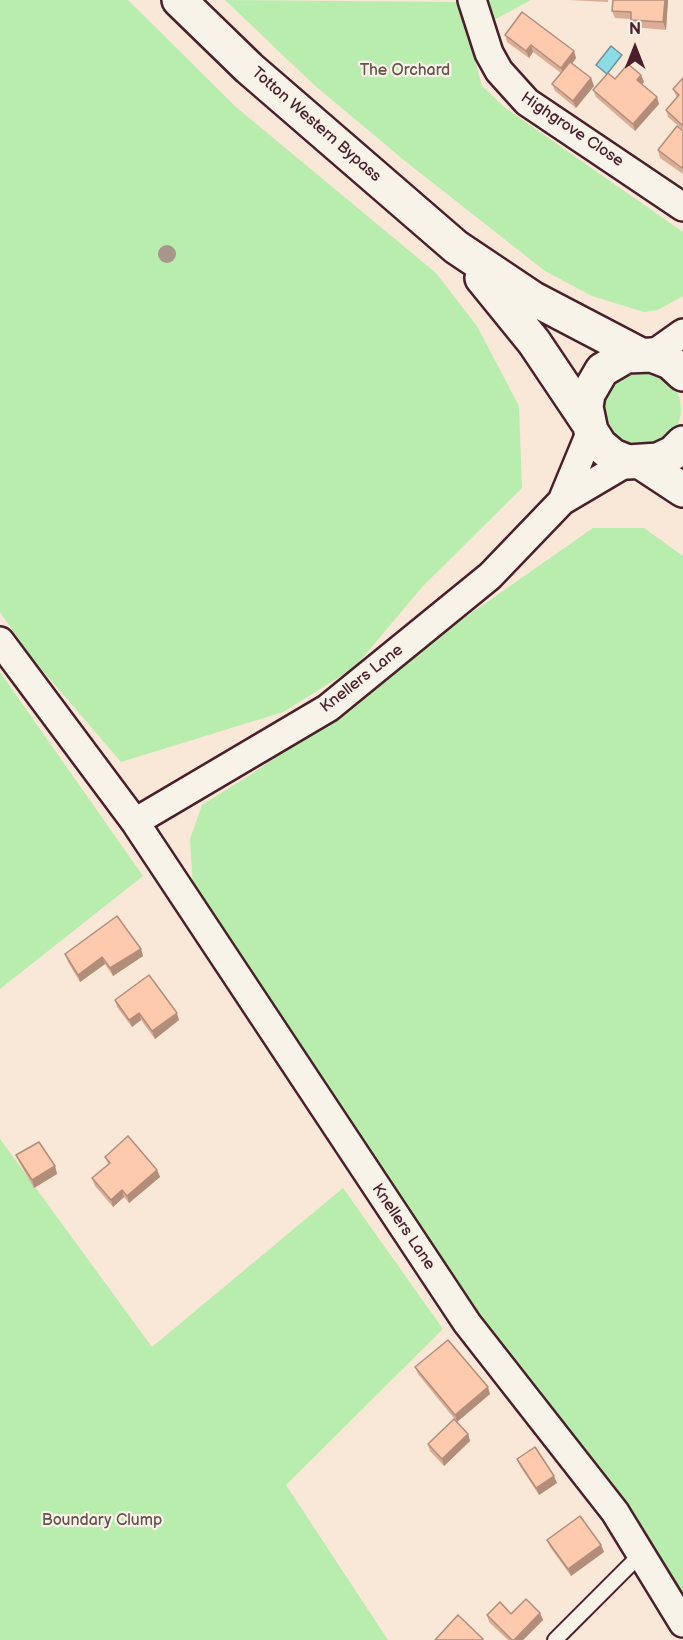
<!DOCTYPE html>
<html>
<head>
<meta charset="utf-8">
<style>
	body { margin:0 }
	#map { position:relative; width:683px; height:1640px; overflow:hidden; background:#f9e7d7; font-family:"Balsamiq Sans",sans-serif }
	canvas { display:block }
	.north { position:absolute; left:605px; top:18px; width:60px; height:60px; -webkit-text-stroke:4px #f7f3e8; paint-order:stroke; rotate:0deg; font-size:16px; font-weight:700; line-height:24px; text-align:center; color:#4a1f2b }
	.north::after { content:''; display:block; margin:auto; width:21px; height:27px; background:#4a1f2b; clip-path:polygon(50% 0,100% 100%,50% 72%,0 100%) }
</style>
</head>
<body>
<div id="map">
<canvas width="683" height="1640"></canvas>
<div class="north">N</div>
</div>
<script>
const g = document.querySelector('canvas').getContext('2d');
g.lineJoin = 'round';
function fill(path, color) {
  g.fillStyle = color;
  g.fill(path, 'evenodd');
}
function toPath(rows) {
  const path = new Path2D();
  for (const r of rows) {
    if (r.length === 3) {
      path.moveTo(r[0] + r[2], r[1]);
      path.arc(r[0], r[1], r[2], 0, 2 * Math.PI);
      continue;
    }
    path.moveTo(r[0], r[1]);
    for (let i = 2; i < r.length; i += 2) path.lineTo(r[i], r[i + 1]);
  }
  return path;
}
function trace(path, color, width, dash) {
  g.strokeStyle = color;
  g.lineWidth = width;
  g.lineCap = dash ? 'butt' : 'round';
  g.setLineDash(dash || []);
  g.stroke(path);
}
function write(font, color, halo, rows, align = 'center') {
  g.font = font + ' "Balsamiq Sans",sans-serif';
  g.lineWidth = 4.5;
  g.setLineDash([]);
  g.textBaseline = 'middle';
  g.strokeStyle = halo;
  g.fillStyle = color;
  for (const [text, x, y, turn = 0] of rows) {
    g.save();
    g.translate(x, y);
    g.rotate((+turn || 0) * Math.PI / 180);
    g.textAlign = isNaN(turn) ? turn : align;
    if (halo) g.strokeText(text, 0, 0);
    g.fillText(text, 0, 0);
    g.restore();
  }
}
const green = toPath([
	[0,0,128,0,236,107,436,273,477,326,519,406,522,488,423,586,354,668,283,712,121,762,31,657,0,612],
	[225,0,459,2,482,86,504,107,683,232,683,296,658,310,644,312,592,296,545,271,405,161,313,84],
	[485,0,531,0,492,21],
	[642,409,39],
	[593,528,644,528,683,556,683,1623,467,1323,193,887,190,839,202,805,253,773,373,689,460,621],
	[0,672,143,876,0,989],
	[0,1139,152,1347,343,1188,443,1329,286,1485,388,1640,0,1640]
]);
const water = toPath([
	[611,46,622,55,607,74,596,65,611,46]
]);
const service = toPath([
	[555,1640,641,1554]
]);
const minor = toPath([
	[472,0,489,53,499,71,527,102,683,207],
	[652,355,683,333],
	[562,501,591,431],
	[0,641,135,822,467,1323,615,1512,683,1623],
	[135,822,328,708,490,576,562,501,628,462]
]);
const primary = toPath([
	[179,0,249,68,456,247,532,298,639,354],
	[482,278,534,342,587,421],
	[683,374,670,362,652,355,626,356,602,370,588,394,586,407,591,431,600,445,613,456,628,462,658,460,673,453,683,443],
	[642,463,683,490]
]);
const trees = [
	[167,254]
];
const wall = toPath([
	[569,0,608,0,608,2],
	[613,0,668,0,666,30,633,27,631,19,615,18,612,11],
	[505,35,574,51,576,58,572,64,591,78,594,86,576,108,555,91,552,84,561,73,533,52,529,58,507,42],
	[641,75,644,82,642,84,659,104,635,131,596,97,593,90,615,79],
	[683,78,683,130,668,117,666,110,677,98,673,89],
	[683,131,683,174,660,158,658,150],
	[141,949,143,956,113,976,105,964,80,982,68,962,65,954],
	[115,1000,179,1020,155,1039,141,1020,132,1027,117,1007],
	[16,1155,55,1166,57,1174,34,1188,19,1162],
	[105,1157,157,1170,160,1177,129,1203,124,1197,113,1207,95,1186,92,1178,108,1164],
	[415,1367,490,1394,457,1422,418,1374],
	[468,1434,470,1441,444,1466,430,1451,428,1444],
	[517,1459,557,1483,539,1495,520,1466],
	[547,1540,601,1545,604,1552,571,1576,550,1547],
	[540,1613,543,1620,523,1640,508,1640,489,1622,487,1615]
]);
const shadedWall = toPath([
	[665,0,668,0,666,30,663,22],
	[531,45,533,52,529,58,526,51],
	[574,51,576,58,564,75,561,68],
	[641,75,644,82,640,87,637,80],
	[591,78,594,86,576,108,573,101],
	[657,97,659,104,635,131,633,124],
	[141,949,143,956,113,976,110,968],
	[102,957,105,964,80,982,78,975],
	[139,1013,141,1020,132,1027,129,1020],
	[177,1013,179,1020,155,1039,152,1031],
	[55,1166,57,1174,34,1188,32,1180],
	[157,1170,160,1177,129,1203,127,1196],
	[122,1190,124,1197,113,1207,111,1200],
	[488,1387,490,1394,457,1422,455,1415],
	[468,1434,470,1441,444,1466,442,1459],
	[554,1476,557,1483,539,1495,536,1488],
	[601,1545,604,1552,571,1576,568,1569],
	[540,1613,543,1620,523,1640,514,1640]
]);
const building = toPath([
	[613,0,665,0,663,22,631,20,631,12,612,11,613,0],
	[522,12,574,51,561,68,531,45,526,51,505,35,522,12],
	[570,62,591,78,573,101,552,84,570,62],
	[628,64,641,75,637,80,657,97,633,124,593,90,608,73,615,79,628,64],
	[683,78,683,124,682,125,666,110,679,95,673,89,683,78],
	[677,126,683,131,683,166,682,168,658,150,677,126],
	[117,916,141,949,110,968,102,957,78,975,65,954,117,916],
	[149,975,177,1013,152,1031,139,1013,129,1020,115,1000,149,975],
	[128,1136,157,1170,127,1196,122,1190,111,1200,92,1178,110,1163,105,1157,128,1136],
	[39,1142,55,1166,32,1180,16,1155,39,1142],
	[448,1340,488,1387,455,1415,415,1367,448,1340],
	[454,1419,468,1434,442,1459,428,1444,454,1419],
	[535,1447,554,1476,536,1488,517,1459,535,1447],
	[580,1516,601,1545,568,1569,547,1540,580,1516],
	[526,1599,540,1613,514,1640,512,1640,487,1615,500,1602,511,1614,526,1599],
	[458,1615,483,1639,482,1640,435,1640,458,1615]
]);
const parkNames = [
	["The Orchard",405,71],
	["Boundary Clump",102,1521]
];
const streetNames = [
	["Totton Western Bypass",316,125,41],
	["Highgrove Close",572,130,34],
	["Knellers Lane",362,679,-38],
	["Knellers Lane",403,1227,56]
];
fill(green, '#b8edae');
fill(water, '#8cdce6');
trace(water, '#72909b', 1.5);
trace(service, '#4a1f2b', 18);
trace(minor, '#4a1f2b', 32);
trace(primary, '#4a1f2b', 38);
trace(service, '#f7f3e8', 14);
trace(minor, '#f7f3e8', 27);
trace(primary, '#f7f3e8', 33);
g.fillStyle = '#a8958b';
for (const [x, y] of trees) {
  g.beginPath();
  g.arc(x, y, 9, 0, 2 * Math.PI);
  g.fill();
}
fill(wall, '#daae96');
fill(shadedWall, '#b28d7a');
fill(building, '#fecaae');
trace(building, '#b28d7a', 1.5);
write('16px', '#66524c', '#f7f3e8', parkNames);
write('16px', '#4a1f2b', '#f7f3e8', streetNames);
</script>
</body>
</html>
